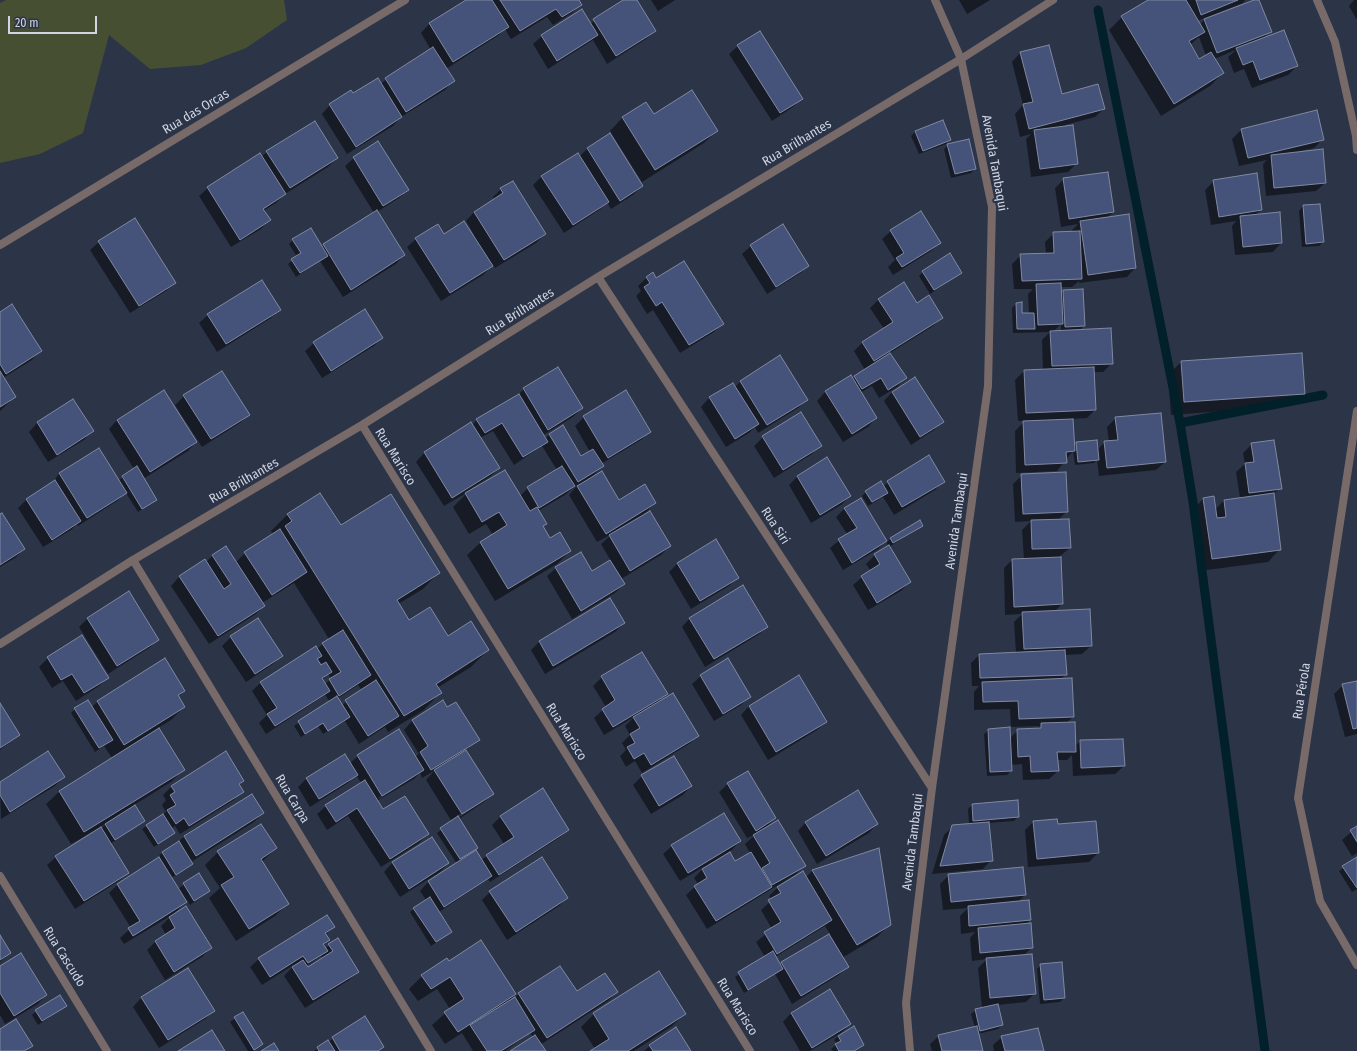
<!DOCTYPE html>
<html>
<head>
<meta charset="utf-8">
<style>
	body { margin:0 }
	#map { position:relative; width:1357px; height:1051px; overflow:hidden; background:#2c3448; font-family:"Fira Sans Condensed",sans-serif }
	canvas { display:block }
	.scale { position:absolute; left:8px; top:16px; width:89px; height:18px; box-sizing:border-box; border:2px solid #cfd5e2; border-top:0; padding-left:5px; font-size:12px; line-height:14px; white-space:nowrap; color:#cfd5e2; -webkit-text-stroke:3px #2c3448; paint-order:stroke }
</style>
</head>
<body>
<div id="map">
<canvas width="1357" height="1051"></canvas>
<div class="scale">20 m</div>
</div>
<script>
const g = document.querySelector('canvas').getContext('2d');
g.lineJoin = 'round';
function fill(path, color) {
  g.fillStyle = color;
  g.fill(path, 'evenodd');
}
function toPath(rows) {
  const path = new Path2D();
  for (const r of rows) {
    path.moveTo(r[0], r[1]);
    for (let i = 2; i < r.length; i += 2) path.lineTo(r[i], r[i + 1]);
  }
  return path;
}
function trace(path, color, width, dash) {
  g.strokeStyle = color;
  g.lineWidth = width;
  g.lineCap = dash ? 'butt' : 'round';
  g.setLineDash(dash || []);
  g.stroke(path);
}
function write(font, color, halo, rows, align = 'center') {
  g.font = font + ' "Fira Sans Condensed",sans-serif';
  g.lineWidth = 4;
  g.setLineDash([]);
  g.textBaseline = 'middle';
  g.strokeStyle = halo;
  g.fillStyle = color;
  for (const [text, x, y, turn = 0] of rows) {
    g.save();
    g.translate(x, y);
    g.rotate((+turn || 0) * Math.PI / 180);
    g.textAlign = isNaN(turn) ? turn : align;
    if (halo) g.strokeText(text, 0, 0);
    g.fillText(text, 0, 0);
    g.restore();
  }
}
const green = toPath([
	[6,0,284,0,287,20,246,48,201,65,150,69,109,35,83,133,40,154,0,163,0,3]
]);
const shadow = toPath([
	[468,0,577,0,580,5,572,13,553,25,547,17,511,39,505,29,499,35,446,69,453,81,445,90,401,117,393,126,347,154,322,114,330,105,380,84,431,50,421,33,429,24],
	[625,0,636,0,655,31,646,39,607,64,593,40,548,69,533,44,542,36,582,10,590,24],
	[651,0,675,0,658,11],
	[959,0,990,0,967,14],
	[1149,0,1245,0,1243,3,1197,21,1200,25,1204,20,1258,0,1270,31,1263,39,1297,66,1288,75,1252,88,1244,69,1234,73,1228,57,1236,50,1214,59,1223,73,1210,86,1161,116,1109,30,1122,17],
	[1199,37,1206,56,1199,60,1190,45],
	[1354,0,1357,0,1357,20,1349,6],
	[738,46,801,99,793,107,772,121,729,54],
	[1020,53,1062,95,1104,109,1095,117,1065,125,1077,163,1068,172,1031,177,1026,139,1031,134,1020,137,1015,114,1023,105,1012,62],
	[646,103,654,116,717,131,704,143,642,182,610,131,622,118],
	[1316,111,1323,139,1314,148,1300,151,1325,183,1316,191,1266,196,1263,164,1267,160,1239,166,1232,139,1241,130],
	[915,132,950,140,946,144,919,154,911,136],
	[610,135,642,186,633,195,611,209,607,202,599,210,564,233,533,185,542,176,579,157,587,149],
	[948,145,975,169,971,173,951,178,944,149],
	[267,152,337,158,328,167,285,194,276,203,263,211,269,220,261,229,231,247,199,196,208,188,261,157],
	[354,158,408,190,399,198,377,212,404,255,396,264,343,297,320,261,296,277,288,264,297,257,289,244,293,240,322,247,374,213,345,166],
	[1064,179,1113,212,1107,218,1135,268,1127,277,1079,283,1079,281,1072,287,1060,287,1060,294,1064,291,1084,326,1079,331,1112,363,1103,372,1093,372,1095,410,1087,418,1072,419,1074,446,1077,443,1097,450,1105,442,1109,442,1107,427,1116,418,1165,462,1156,470,1099,476,1097,460,1094,463,1075,465,1073,451,1057,471,1016,473,1015,431,1025,421,1018,421,1015,380,1024,371,1043,371,1042,340,1050,332,1013,333,1012,308,1016,304,1021,314,1029,314,1028,294,1033,289,1014,289,1012,264,1021,255,1046,254,1045,242,1054,233,1072,232,1072,230,1078,224,1061,227,1055,188],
	[1061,324,1061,331,1053,332],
	[1214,181,1261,210,1255,215,1281,243,1273,252,1235,255,1232,226,1236,221,1211,225,1205,190],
	[501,189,545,234,536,243,495,268,493,265,483,275,441,301,407,247,416,239,444,235,472,236,474,235,466,221,474,212,494,200,493,197],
	[1320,205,1323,242,1319,246,1302,247,1299,211,1303,206],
	[891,231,940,243,931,251,893,275,888,267,895,260,882,239],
	[99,242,175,283,166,291,130,313,90,250],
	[751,246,808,266,799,274,767,294,742,254],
	[923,272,961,272,930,294,919,276],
	[647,277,656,280,722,324,714,332,680,353,653,310,647,314,636,296,641,291,638,286],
	[879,299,916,304,942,318,933,326,890,353,905,378,897,387,879,398,872,386,860,393,876,418,868,427,843,442,817,401,825,392,850,376,852,379,865,370,854,351,862,343,884,329,870,308],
	[279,310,271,318,217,352,199,323,208,315],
	[0,313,40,351,32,360,3,378,15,397,0,411],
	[382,338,374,346,322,378,305,351,314,343],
	[780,357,807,399,798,408,758,433,755,427,749,433,726,447,701,407,709,398,732,384,734,388,740,382],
	[1181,362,1304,394,1291,406,1171,415,1168,375],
	[222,372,249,415,240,423,202,447,175,405,184,396],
	[915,378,942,422,934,430,911,445,884,401,892,392],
	[524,389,582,408,573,417,543,435,545,438,562,427,581,457,590,452,575,426,584,417,626,392,650,431,641,440,601,464,602,466,591,478,619,501,655,503,644,514,670,546,661,555,621,579,624,584,615,593,572,619,547,576,556,568,592,572,611,561,601,544,612,534,597,542,569,495,579,483,565,495,538,511,545,524,542,527,550,540,570,551,557,564,495,601,467,555,480,543,493,535,486,524,469,534,453,507,468,492,444,506,416,462,424,453,471,423,472,425,477,420,516,397],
	[493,431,514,465,542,446,557,470,528,488,520,496,473,490,472,488,491,476,499,468,480,438],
	[73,401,92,431,84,440,48,462,29,432,37,423],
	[117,420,196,442,188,451,143,479,156,499,152,503,138,512,126,493,117,501,78,526,77,524,71,530,43,547,18,508,27,499,51,484,59,474,99,449,118,481,134,469,109,429],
	[763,437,820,445,812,454,774,478,754,446],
	[1252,444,1280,488,1273,495,1280,549,1268,562,1199,571,1190,512,1203,499,1215,510,1224,500,1240,498,1236,472,1245,464,1243,453],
	[929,457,944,481,935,490,894,515,883,497,868,506,862,496,866,492,883,486],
	[827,459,850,496,841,505,811,523,789,485,797,477],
	[1022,475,1067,511,1058,520,1070,548,1060,556,1062,604,1054,612,1091,646,1082,654,1065,655,1066,674,1060,680,1073,717,1066,723,1075,746,1080,741,1124,766,1115,774,1073,776,1072,755,1067,760,1057,760,1058,771,1049,779,1023,780,1022,764,1011,765,1011,771,1007,775,987,776,984,734,989,730,1010,738,1018,730,1036,729,1040,726,1011,727,1010,709,974,710,974,692,979,686,972,686,971,663,979,655,1016,653,1014,622,1022,614,1005,615,1004,568,1012,560,1024,559,1022,530,1031,521,1015,522,1013,484],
	[861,499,887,542,890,539,922,526,889,547,886,541,877,550,843,570,830,548,847,534,836,517,845,508],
	[288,514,340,527,439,572,423,589,398,604,409,622,488,650,471,667,437,688,440,693,424,710,388,732,385,727,359,744,345,721,323,734,318,726,301,737,294,726,330,702,325,695,266,734,259,723,267,715,252,691,261,682,317,649,329,639,294,583,262,603,264,606,256,614,209,644,171,586,179,577,205,560,206,562,213,555,235,563,245,553,273,534,271,531],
	[318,659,323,666,321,667,317,660],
	[328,674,331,679,325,684,322,680],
	[358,685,362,691,342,705,337,699],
	[0,516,24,549,15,558,0,567],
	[888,547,910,582,901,591,868,610,853,585,862,577,871,571,866,564,875,555],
	[678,563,738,577,729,586,691,609,669,572],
	[129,593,158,639,149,648,108,674,79,627,87,619],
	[610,600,624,623,615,632,545,674,531,650,539,642],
	[690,618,767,626,758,635,705,667,682,627],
	[258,619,282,655,273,664,246,682,222,646,231,637],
	[82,637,107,678,99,686,76,701,63,681,52,688,39,667,48,658],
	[164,660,184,691,177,697,184,707,171,720,158,728,184,769,171,782,134,805,144,821,110,844,128,873,119,881,75,909,47,865,56,857,101,829,107,823,71,844,46,804,59,792,112,758,104,746,95,752,71,713,75,709,92,707,97,702],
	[701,676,750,696,741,705,714,721,692,684],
	[602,677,666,693,658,702,698,736,689,744,642,773,635,761,626,767,620,756,626,750,622,743,630,735,625,726,634,717,604,735,594,718,606,707,593,686],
	[799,677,826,722,817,730,768,760,741,715,749,706],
	[1357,682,1357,734,1345,737,1334,694,1343,685],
	[443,702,447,709,479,739,465,751,493,794,484,802,459,819,477,847,471,853,481,860,504,844,492,825,501,816,568,830,559,838,490,882,488,879,439,912,451,932,431,946,410,912,426,900,420,891,428,882,457,864,437,833,452,822,426,780,434,771,422,778,420,773,414,779,377,801,383,811,428,834,419,843,381,867,348,816,327,830,317,814,326,806,361,783,356,775,348,783,310,807,298,787,306,779,345,755,350,763,358,756,415,757,419,754,404,730,412,721],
	[414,775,414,777,379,799,378,798],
	[484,799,484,801,458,818,457,816],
	[0,704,19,735,0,750],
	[225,753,243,781,239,785,242,791,234,800,180,834,175,826,171,829,174,833,154,847,142,829,166,812,162,805,166,800,163,795,171,787],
	[642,776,691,786,683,795,651,814,633,785],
	[63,777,55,786,1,819,0,783],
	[728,784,775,818,765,829,804,865,796,874,707,929,686,895,698,884,694,878,705,866,680,881,663,854,672,846,740,841,732,850,709,864,710,865,735,862,750,853,745,844,755,835,747,838,719,792],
	[252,795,263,813,254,822,191,862,192,864,188,868,171,878,178,889,199,874,209,891,190,905,187,900,175,913,211,948,202,957,165,980,147,950,155,942,166,935,161,926,172,915,124,944,120,938,131,928,109,893,117,885,160,858,159,856,163,852,184,837],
	[1017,801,1018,817,1014,821,988,823,991,860,983,869,932,874,944,835,953,826,969,824,968,809,972,805],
	[806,822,877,824,869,833,817,864,798,831],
	[1033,822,1057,825,1098,853,1089,862,1028,867,1025,830],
	[1357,827,1357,853,1352,856,1342,840],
	[432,838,448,863,440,872,400,897,384,872,392,863],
	[276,848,262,862,288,903,275,916,236,941,209,898,220,888,205,865,218,852],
	[878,849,890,924,877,937,842,958,847,967,839,975,792,1004,775,974,744,993,735,977,765,957,756,942,772,929,761,910,772,900,769,896,778,887,806,877,812,871],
	[825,926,830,934,780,965,775,957],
	[1357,858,1357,889,1352,892,1339,871],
	[949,875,1025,895,1017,903,1030,920,1025,925,1032,947,1023,956,1035,993,1026,1002,997,1005,1002,1025,998,1029,978,1034,982,1051,932,1051,930,1044,939,1036,975,1028,971,1014,976,1010,982,1008,978,968,987,959,972,961,970,938,975,932,961,934,960,916,968,908,943,910,940,884],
	[490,892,567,898,559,906,507,940,482,900],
	[333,927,325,935,328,940,323,945,325,949,329,945,358,972,349,980,305,1008,284,976,295,964,262,985,250,967,259,959],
	[321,956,323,958,307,968,306,966],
	[0,937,10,953,0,962],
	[449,962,515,994,508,1002,519,994,617,992,608,1001,540,1045,544,1051,511,1051,533,1037,530,1033,505,1051,473,1051,462,1033,445,1044,432,1025,450,1009,437,989,418,1001,409,989,422,976],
	[1061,963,1064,998,1060,1002,1040,1004,1037,969,1041,965],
	[0,968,46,995,38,1004,5,1024,0,1015],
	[188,969,214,1010,205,1019,159,1048,133,1007,141,998],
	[659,972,685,1014,672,1026,634,1051,592,1051,595,1049,581,1027,594,1014],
	[829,991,850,1024,841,1033,810,1051,800,1051,783,1022,791,1013],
	[66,1006,38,1025,32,1015,36,1011],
	[243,1013,262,1044,253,1051,248,1051,230,1022],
	[365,1018,383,1047,379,1051,314,1051],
	[838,1036,863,1045,855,1051,833,1051,831,1049,837,1044,834,1040],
	[1002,1037,1043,1051,994,1051,993,1045],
	[650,1046,690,1051,644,1051]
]);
const stream = toPath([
	[1098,10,1180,423,1193,502,1265,1051],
	[1180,423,1323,395]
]);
const building = toPath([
	[466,0,492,0,509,27,453,62,429,23,466,0],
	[500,0,579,0,582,5,562,17,556,9,520,31,500,0],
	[623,0,637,0,656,31,616,56,593,19,623,0],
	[1148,0,1186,0,1205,32,1189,41,1199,59,1211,52,1224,73,1174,104,1121,16,1148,0],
	[1196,0,1238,0,1201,15,1196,0],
	[1254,0,1259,0,1272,32,1217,53,1204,19,1254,0],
	[582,9,598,35,557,61,541,35,582,9],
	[1284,30,1298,66,1260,80,1253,61,1243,65,1236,48,1284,30],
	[760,31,803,99,780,113,737,45,760,31],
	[1049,45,1062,94,1098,84,1105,109,1029,129,1023,104,1033,102,1020,52,1049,45],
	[433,47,455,81,406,112,385,78,433,47],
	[378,78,402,117,356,147,329,104,351,90,353,93,378,78],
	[692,90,718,131,655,170,622,117,646,102,654,114,692,90],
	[1317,110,1324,140,1248,158,1241,129,1317,110],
	[943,120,951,140,923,151,915,131,943,120],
	[315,121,338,158,290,188,266,151,315,121],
	[1073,125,1078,164,1040,169,1034,130,1073,125],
	[610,133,643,186,620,201,587,148,610,133],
	[969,139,976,169,955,174,947,144,969,139],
	[378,141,409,190,383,206,353,157,378,141],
	[1323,149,1326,183,1274,188,1271,155,1323,149],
	[260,153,286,194,263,209,271,220,240,240,207,187,260,153],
	[578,153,609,202,573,225,541,176,578,153],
	[1108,172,1114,212,1069,219,1063,178,1108,172],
	[1257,173,1262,210,1219,217,1213,180,1257,173],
	[513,181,546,234,504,260,474,212,503,193,500,188,513,181],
	[1320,204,1324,242,1306,244,1303,205,1320,204],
	[377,210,405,255,351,290,323,244,377,210],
	[921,211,941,243,902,267,896,258,904,253,890,230,921,211],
	[1280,212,1282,243,1243,247,1240,216,1280,212],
	[1129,214,1136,268,1088,275,1080,221,1129,214],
	[135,218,176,283,139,306,98,241,135,218],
	[464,221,493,266,450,293,415,238,438,224,444,234,464,221],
	[783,224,809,266,776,287,750,245,783,224],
	[311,228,328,256,300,273,291,259,301,253,292,239,311,228],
	[1080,231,1082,279,1022,281,1020,254,1054,253,1053,232,1080,231],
	[950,253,962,273,934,290,922,271,950,253],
	[684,261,724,324,689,345,662,302,656,306,644,287,650,283,646,277,653,272,656,278,684,261],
	[262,280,281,310,226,344,207,314,262,280],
	[904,282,917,303,929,295,943,318,874,361,862,342,893,322,878,299,904,282],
	[1061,283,1063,324,1038,325,1036,284,1061,283],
	[1083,289,1085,326,1065,327,1063,290,1083,289],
	[1022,302,1022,313,1034,313,1035,329,1017,329,1016,303,1022,302],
	[12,304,42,351,6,374,0,364,0,312,12,304],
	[365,309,383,338,331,371,313,342,365,309],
	[1111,328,1113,364,1052,366,1050,331,1111,328],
	[890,353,907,378,888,390,881,378,862,389,854,376,890,353],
	[1302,353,1305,394,1184,402,1181,361,1302,353],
	[780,355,808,400,767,425,740,381,780,355],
	[558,367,583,408,548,430,523,388,558,367],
	[1094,367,1096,410,1026,413,1024,370,1094,367],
	[0,371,16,397,0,407,0,371],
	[222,371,250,415,211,439,183,395,222,371],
	[851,375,877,418,852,434,825,391,851,375],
	[915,377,944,422,920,437,892,392,915,377],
	[733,383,759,424,735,439,709,397,733,383],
	[164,390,197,442,150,472,117,420,164,390],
	[626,390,651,432,608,458,583,416,626,390],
	[519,394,548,442,523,457,502,423,485,433,476,419,519,394],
	[73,399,94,431,57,455,37,422,73,399],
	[801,412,822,446,783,470,762,436,801,412],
	[1161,413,1166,462,1107,468,1104,441,1118,440,1115,417,1161,413],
	[1073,419,1075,451,1066,452,1067,463,1025,465,1023,421,1073,419],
	[471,422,500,468,452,498,424,452,471,422],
	[563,425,581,456,593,449,604,466,578,482,549,434,563,425],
	[1097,440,1099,460,1078,462,1076,442,1097,440],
	[1274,440,1282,489,1249,493,1245,463,1254,462,1251,443,1274,440],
	[99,448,127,493,87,518,59,473,99,448],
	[929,455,945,482,902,507,887,481,929,455],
	[827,457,851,496,820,515,797,476,827,457],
	[137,466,157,500,142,509,122,476,137,466],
	[562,466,575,486,539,508,527,487,562,466],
	[505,470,530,511,537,507,547,524,543,526,550,538,560,532,571,551,508,589,480,542,507,525,499,512,482,522,465,493,505,470],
	[602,471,619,500,645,484,656,503,606,534,577,486,602,471],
	[1066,472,1068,512,1023,514,1021,474,1066,472],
	[55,480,81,521,52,540,26,499,55,480],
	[881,481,888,493,872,502,865,491,881,481],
	[320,493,341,525,391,494,440,573,397,600,409,620,430,607,448,636,471,621,489,650,436,684,442,693,404,716,285,526,292,521,287,514,320,493],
	[1274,493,1281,550,1212,559,1203,498,1214,496,1217,518,1226,517,1224,500,1274,493],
	[861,498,887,541,852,563,838,539,857,528,844,508,861,498],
	[650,511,671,546,630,571,609,535,650,511],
	[2,513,25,549,0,565,0,514,2,513],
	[1069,519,1071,548,1032,549,1031,520,1069,519],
	[920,520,923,526,893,543,890,538,920,520],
	[280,529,307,572,272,595,244,552,280,529],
	[716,539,739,578,700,601,677,563,716,539],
	[889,545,911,582,877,603,861,576,880,564,874,554,889,545],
	[226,546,265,606,218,636,179,576,205,559,224,589,231,584,212,555,226,546],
	[581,552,592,571,610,560,625,584,581,611,555,567,581,552],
	[1061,557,1063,604,1014,607,1012,559,1061,557],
	[743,585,768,627,714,659,689,618,743,585],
	[129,591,159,640,117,666,87,618,129,591],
	[610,598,625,623,553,666,539,641,610,598],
	[1090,609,1092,646,1024,649,1022,612,1090,609],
	[258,618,283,656,255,674,230,636,258,618],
	[343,630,371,675,339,696,329,679,341,672,322,643,343,630],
	[82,635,109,678,84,693,72,674,61,680,47,657,82,635],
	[316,646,322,656,317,659,321,665,326,662,332,672,322,678,330,691,275,726,267,714,277,708,260,682,316,646],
	[1065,650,1067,675,980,678,979,654,1065,650],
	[642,652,668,694,613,727,602,709,615,700,601,676,642,652],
	[165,658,185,691,178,695,185,707,124,745,97,701,165,658],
	[728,658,751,697,723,714,700,675,728,658],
	[799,675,827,722,776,752,749,706,799,675],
	[1072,678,1074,717,1019,719,1018,701,983,702,982,682,1072,678],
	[376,680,399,716,368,736,345,700,376,680],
	[1357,681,1357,728,1353,729,1342,684,1357,681],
	[673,693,699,736,651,765,644,753,634,759,627,747,635,743,630,734,640,728,633,717,673,693],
	[337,696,350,717,328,731,323,723,305,734,298,721,337,696],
	[88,700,113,740,99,748,74,708,88,700],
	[443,700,447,707,456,702,480,740,431,770,420,752,428,746,412,720,443,700],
	[0,703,20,735,0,748,0,703],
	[1075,722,1076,752,1057,752,1059,771,1031,772,1030,756,1018,757,1017,729,1041,728,1041,723,1075,722],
	[1010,727,1012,771,990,772,988,729,1010,727],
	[159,728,185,770,84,832,59,791,159,728],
	[399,729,424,770,382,796,357,755,399,729],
	[1123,739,1125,766,1081,768,1080,740,1123,739],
	[466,750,494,794,462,814,434,770,466,750],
	[48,751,65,777,10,812,0,795,0,782,48,751],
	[226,751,244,781,239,784,244,792,189,826,184,818,176,824,167,810,176,805,170,795,175,792,171,786,226,751],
	[345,754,358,775,319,799,306,778,345,754],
	[674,756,692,786,659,806,641,775,674,756],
	[748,771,776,818,756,831,727,783,748,771],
	[365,780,383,809,405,796,429,834,390,859,357,808,336,822,325,805,365,780],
	[543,788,569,830,499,875,486,855,514,837,500,816,543,788],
	[858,790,878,824,826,856,805,822,858,790],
	[252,794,264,813,196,856,184,836,252,794],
	[1018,800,1019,817,973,821,972,804,1018,800],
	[135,805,145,821,115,840,105,824,135,805],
	[724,813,741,841,688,873,671,845,724,813],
	[163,814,175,833,158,844,146,825,163,814],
	[458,816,478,848,460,859,440,828,458,816],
	[1057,819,1058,824,1096,821,1099,853,1037,859,1033,821,1057,819],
	[778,820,806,866,772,885,762,868,770,863,753,835,778,820],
	[989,822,993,861,940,866,952,825,989,822],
	[261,824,277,848,261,859,289,904,249,929,221,885,234,877,217,851,261,824],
	[1357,826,1357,842,1350,830,1357,826],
	[101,827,129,873,84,901,55,856,101,827],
	[432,837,449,863,409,889,392,862,432,837],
	[179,841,193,864,176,875,162,852,179,841],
	[879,848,891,925,857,945,812,870,879,848],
	[476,850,492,876,444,907,428,881,476,850],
	[730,852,735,861,751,852,772,887,716,921,694,886,707,878,702,869,730,852],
	[159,857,187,902,133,936,128,928,140,921,117,884,159,857],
	[542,857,568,898,516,932,489,891,542,857],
	[1357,857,1357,888,1342,866,1357,857],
	[1023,867,1026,895,951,902,948,874,1023,867],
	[803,871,832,920,777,954,764,932,781,922,768,900,781,893,777,887,803,871],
	[199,873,210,891,194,901,183,883,199,873],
	[430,897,452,932,436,942,413,908,430,897],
	[1029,900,1031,920,969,926,968,906,1029,900],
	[186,906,212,948,174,972,155,941,175,928,169,917,186,906],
	[327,915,335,927,325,933,330,940,323,944,328,951,308,963,303,956,270,977,258,958,327,915],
	[1031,923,1033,948,980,953,978,928,1031,923],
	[829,934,849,967,801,996,781,962,829,934],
	[0,935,11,953,0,960,0,935],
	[338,938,359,972,313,1000,292,967,303,960,308,967,333,951,328,944,338,938],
	[481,940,516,994,458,1032,444,1012,464,999,450,977,431,989,421,975,447,958,449,961,481,940],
	[773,951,783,969,748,990,738,972,773,951],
	[21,953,47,995,14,1016,0,993,0,966,21,953],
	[1032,954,1036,994,990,998,986,958,1032,954],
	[1062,962,1065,998,1044,1000,1040,964,1062,962],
	[560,966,577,991,605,973,618,992,547,1038,518,993,560,966],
	[188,968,215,1011,168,1040,141,997,188,968],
	[659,971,686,1014,628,1051,590,1051,609,1039,593,1013,659,971],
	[830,989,851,1024,812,1048,791,1013,830,989],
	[60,995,67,1006,42,1021,35,1010,60,995],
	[515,997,535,1030,501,1051,487,1051,470,1025,515,997],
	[998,1004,1003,1025,980,1031,975,1009,998,1004],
	[243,1012,263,1044,254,1050,234,1017,243,1012],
	[365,1016,384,1047,378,1051,340,1051,332,1037,365,1016],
	[16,1019,33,1046,24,1051,0,1051,0,1029,16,1019],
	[854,1026,864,1045,854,1051,839,1051,835,1044,841,1041,838,1036,854,1026],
	[977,1026,983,1051,942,1051,938,1035,977,1026],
	[676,1027,691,1051,653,1051,649,1045,676,1027],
	[1038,1028,1044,1051,1005,1051,1001,1036,1038,1028],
	[212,1030,225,1051,178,1051,212,1030],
	[535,1035,546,1051,510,1051,535,1035],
	[328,1040,335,1051,319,1051,317,1047,328,1040],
	[274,1043,279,1051,261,1051,274,1043]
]);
const street = toPath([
	[1317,0,1335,42,1356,136,1357,150],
	[0,245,405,0],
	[598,277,932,788],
	[1357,411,1298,798,1320,901,1357,965],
	[362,425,750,1051],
	[133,560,431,1051],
	[0,644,133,560,362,425,598,277,961,59,1053,0],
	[0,876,107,1051],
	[910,1051,906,1003,932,788,988,386,992,207,961,59,935,0]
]);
const streetNames = [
	["Rua das Orcas",196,112,-31],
	["Rua Brilhantes",797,143,-31],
	["Avenida Tambaqui",994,163,80],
	["Rua Brilhantes",520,312,-32],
	["Rua Marisco",395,457,58],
	["Rua Brilhantes",244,481,-30],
	["Avenida Tambaqui",957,521,-82],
	["Rua Siri",775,526,57],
	["Rua Pérola",1302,691,-81],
	["Rua Marisco",566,732,58],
	["Rua Carpa",292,799,59],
	["Avenida Tambaqui",913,842,-83],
	["Rua Cascudo",64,957,58],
	["Rua Marisco",737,1007,58]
];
fill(green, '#474f33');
fill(shadow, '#0007');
trace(stream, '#01202a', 9);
fill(building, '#45537b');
trace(building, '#8089a1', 1);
trace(street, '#776a69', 8);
write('13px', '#cfd5e2', '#2c3448', streetNames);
</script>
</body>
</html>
